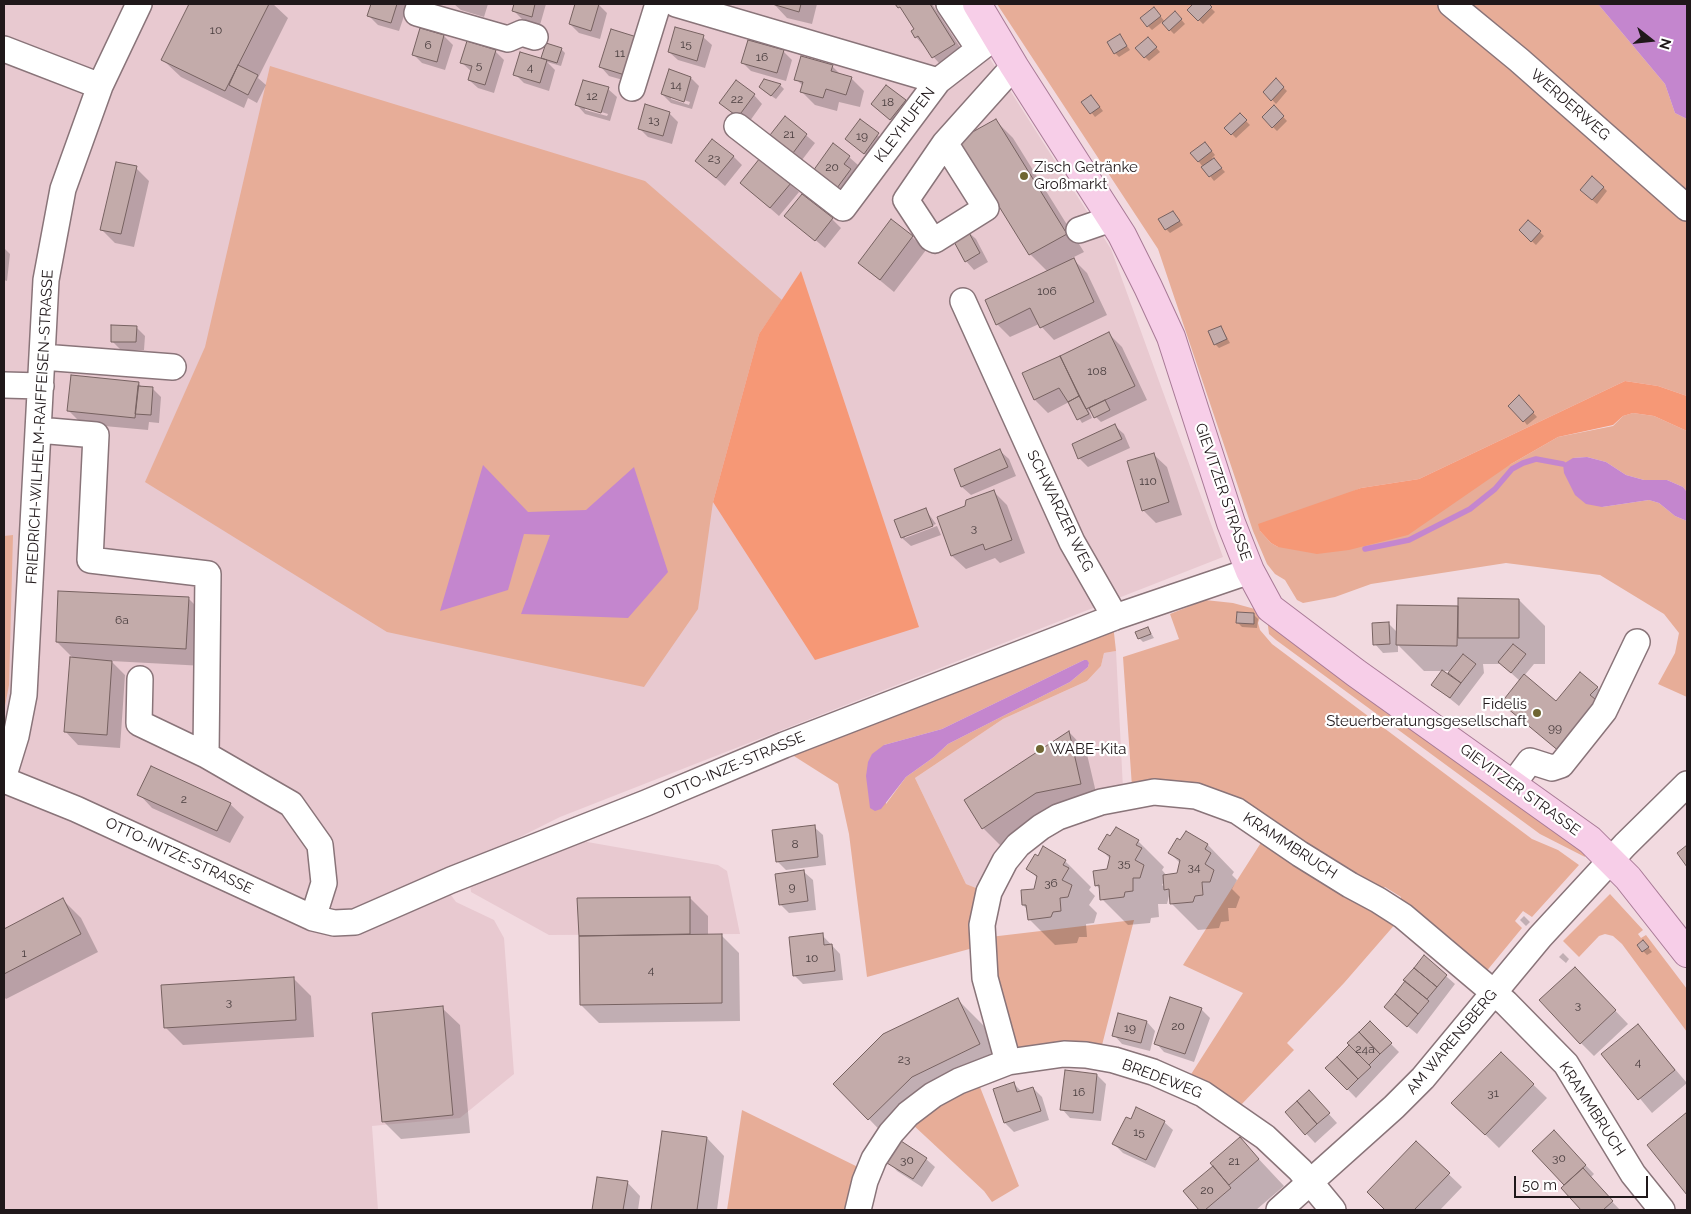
<!DOCTYPE html>
<html>
<head>
<meta charset="utf-8">
<style>
	body { margin:0 }
	#map { position:relative; width:1691px; height:1214px; overflow:hidden; background:#f2dae0; font-family:Raleway,sans-serif }
	canvas { display:block }
	.frame { position:absolute; inset:0; border:5px solid #20181a; pointer-events:none }
	.north { position:absolute; left:1626px; top:15px; width:50px; height:50px; -webkit-text-stroke:4px #fff; paint-order:stroke; rotate:106deg; font-size:14px; font-weight:700; line-height:20px; text-align:center; color:#20181a }
	.north::after { content:''; display:block; margin:auto; width:18px; height:22px; background:#20181a; clip-path:polygon(50% 0,100% 100%,50% 72%,0 100%) }
	.scale { position:absolute; left:1514px; top:1176px; width:134px; height:22px; box-sizing:border-box; border:2px solid #20181a; border-top:0; padding-left:6px; font-size:15px; line-height:18px; white-space:nowrap; color:#20181a; -webkit-text-stroke:4px #fff; paint-order:stroke }
</style>
</head>
<body>
<div id="map">
<canvas width="1691" height="1214"></canvas>
<div class="frame"></div>
<div class="north">N</div>
<div class="scale">50 m</div>
</div>
<script>
const g = document.querySelector('canvas').getContext('2d');
g.lineJoin = 'round';
function fill(path, color) {
  g.fillStyle = color;
  g.fill(path, 'evenodd');
}
function toPath(rows) {
  const path = new Path2D();
  for (const r of rows) {
    path.moveTo(r[0], r[1]);
    for (let i = 2; i < r.length; i += 2) path.lineTo(r[i], r[i + 1]);
  }
  return path;
}
function trace(path, color, width, dash) {
  g.strokeStyle = color;
  g.lineWidth = width;
  g.lineCap = dash ? 'butt' : 'round';
  g.setLineDash(dash || []);
  g.stroke(path);
}
function write(font, color, halo, rows, align = 'center') {
  g.font = font + ' Raleway,sans-serif';
  g.lineWidth = 4.5;
  g.setLineDash([]);
  g.textBaseline = 'middle';
  g.strokeStyle = halo;
  g.fillStyle = color;
  for (const [text, x, y, turn = 0] of rows) {
    g.save();
    g.translate(x, y);
    g.rotate((+turn || 0) * Math.PI / 180);
    g.textAlign = isNaN(turn) ? turn : align;
    if (halo) g.strokeText(text, 0, 0);
    g.fillText(text, 0, 0);
    g.restore();
  }
}
const built = toPath([
	[4,4,955,4,1111,249,1223,557,560,817,442,876,448,891,456,902,494,920,504,938,514,1074,460,1118,372,1126,378,1210,4,1210],
	[1116,651,1123,789,1098,796,981,890,966,884,915,778,1003,719,1087,681,1101,666,1104,653],
	[576,840,718,865,727,871,740,934,549,935,471,892,470,882]
]);
const green = toPath([
	[997,4,1598,4,1665,84,1675,113,1687,119,1687,396,1658,386,1625,381,1419,479,1361,488,1260,531,1271,543,1278,547,1511,464,1558,437,1613,426,1623,416,1633,413,1654,416,1687,431,1687,492,1683,487,1667,480,1644,480,1626,475,1606,462,1587,457,1573,458,1602,507,1649,500,1659,503,1675,516,1687,521,1687,697,1658,684,1675,653,1679,633,1664,614,1600,575,1506,563,1371,584,1335,597,1303,603,1297,600,1285,580,1275,574,1267,564,1253,531,1158,249],
	[270,66,645,181,782,300,759,334,713,502,698,609,644,687,387,632,145,482,205,347],
	[13,535,9,685,4,711,4,536],
	[1205,600,1233,603,1262,611,1258,623,1260,630,1272,644,1532,839,1558,850,1579,865,1532,917,1523,911,1515,921,1522,928,1485,973,1452,948,1453,940,1437,928,1432,931,1399,905,1401,897,1385,887,1379,891,1355,877,1352,870,1314,847,1305,849,1267,821,1132,787,1123,657,1179,639,1170,614],
	[1267,618,1584,852,1585,857,1540,834,1276,640,1269,634],
	[1113,624,1116,651,1104,653,1101,666,1087,681,1003,719,915,778,966,884,981,890,973,948,867,977,849,834,838,784,786,751],
	[1084,660,1089,663,1088,667,1070,682,948,744,934,757,906,777,886,804,884,745,942,729],
	[1264,838,1397,922,1344,983,1287,1043,1294,1050,1238,1108,1188,1079,1243,993,1183,965],
	[1610,894,1643,930,1638,934,1641,938,1646,935,1687,989,1687,1032,1622,944,1613,936,1605,934,1599,936,1579,957,1563,941],
	[1134,920,1101,1049,1021,1049,1015,1047,994,976,990,937],
	[978,1082,1019,1186,992,1202,984,1191,911,1123],
	[742,1110,864,1170,850,1210,727,1210]
]);
const forest = toPath([
	[801,271,919,627,815,660,713,502,759,334],
	[1625,381,1658,386,1687,396,1687,431,1654,416,1633,413,1623,416,1613,425,1558,437,1511,464,1408,535,1349,550,1317,554,1278,547,1271,543,1260,531,1258,524,1361,488,1419,479]
]);
const water = toPath([
	[1598,4,1687,4,1687,119,1675,113,1665,84],
	[1587,457,1606,462,1626,475,1644,480,1667,480,1683,487,1687,492,1687,521,1675,516,1659,503,1649,500,1602,507,1586,504,1575,495,1564,473,1563,464,1573,458],
	[483,465,528,512,586,510,634,467,668,572,628,618,521,614,550,535,524,534,508,590,440,611],
	[1084,660,1087,660,1089,663,1088,667,1070,682,948,744,934,757,906,777,881,809,875,811,870,808,866,776,868,762,872,754,884,745,942,729]
]);
const shadow = toPath([
	[190,4,273,4,288,18,258,78,266,85,257,103,248,98,244,108,181,77,163,60],
	[372,4,408,4,399,31,378,25,369,16],
	[454,4,488,4,484,17,461,10],
	[515,4,546,4,540,25,522,19,513,10],
	[576,4,598,4,607,13,600,39,579,33,570,24],
	[774,4,817,4,812,24,787,18],
	[898,4,932,4,967,58,946,71,916,37,916,30],
	[1195,4,1207,4,1215,12,1203,24,1189,10],
	[1158,13,1165,22,1179,17,1185,24,1174,34,1162,22,1152,30,1148,26],
	[421,30,444,36,453,45,445,70,422,63,414,55],
	[611,31,637,84,609,76,601,67],
	[1120,36,1130,50,1119,57,1115,53],
	[703,37,712,45,705,68,678,60,669,52],
	[1151,42,1160,52,1149,61,1145,57],
	[546,45,561,49,565,53,561,66,547,62,555,70,549,91,524,83,515,74,542,60],
	[495,51,504,60,494,93,478,88,469,80,472,72,461,62],
	[783,51,792,60,786,81,751,71,742,62],
	[832,66,841,75,851,78,864,91,860,107,839,102,837,111,815,105,801,91,803,86,796,79],
	[691,78,699,86,692,109,671,103,662,94],
	[671,96,690,102,689,105,671,99],
	[1276,80,1287,91,1276,104,1265,92],
	[765,81,780,85,784,89,776,99,764,91],
	[608,89,617,97,610,121,585,114,577,105],
	[585,107,608,114,607,116,585,110],
	[754,95,762,104,747,125,721,103],
	[1091,96,1103,111,1095,117,1083,102],
	[905,101,914,110,900,127,881,112],
	[1274,107,1287,121,1277,131,1263,117],
	[669,113,678,122,672,144,648,137,639,128],
	[1240,115,1250,125,1236,138,1226,128],
	[786,118,815,143,802,160,772,135],
	[995,120,1013,138,1084,252,1072,258,1087,273,1107,315,1054,340,1039,324,1010,337,997,324,1048,272,1030,254],
	[860,121,887,143,873,161,846,139],
	[1205,143,1215,155,1212,158,1225,172,1214,181,1192,153],
	[733,156,742,165,725,186,696,161],
	[849,157,858,165,853,172,859,179,846,196,815,171],
	[136,168,149,181,134,247,115,243,101,229],
	[741,183,790,184,799,192,779,216],
	[1603,187,1607,191,1597,204,1585,194],
	[1173,212,1183,225,1170,233,1166,229],
	[786,216,832,219,841,228,825,248],
	[1528,221,1544,236,1536,245,1520,230],
	[967,231,976,239,988,262,974,270,966,261],
	[912,237,926,250,894,292,859,263],
	[4,248,10,254,7,281,4,280],
	[136,327,145,336,144,350,121,350,112,341],
	[1221,327,1230,343,1219,348,1215,344],
	[1109,334,1122,347,1147,400,1101,422,1088,409,1092,418,1082,423,1069,402,1048,413,1035,400,1024,374],
	[138,383,142,387,152,388,161,397,159,423,149,422,148,430,82,424,68,410],
	[1519,397,1537,417,1527,425,1524,421],
	[1115,426,1124,434,1130,448,1088,467,1079,458],
	[1000,451,1009,459,1016,476,971,495,962,487,955,470],
	[1153,454,1167,467,1182,515,1156,523,1143,510],
	[993,491,1007,505,1025,553,1000,563,995,558,966,569,952,556,938,518,966,507],
	[925,509,936,524,905,536,905,538,937,526,941,535,911,546,902,538,896,521],
	[188,598,206,616,204,666,111,661,125,675,120,748,78,745,65,731,74,659,57,642],
	[1519,600,1545,626,1545,664,1534,664,1524,676,1556,702,1597,687,1610,701,1574,764,1502,703,1520,681,1501,664,1483,664,1484,673,1459,706,1433,685,1451,671,1424,671,1398,645,1398,652,1383,653,1375,644,1388,623,1398,633,1398,607,1459,607],
	[1254,615,1258,619,1257,628,1242,627,1238,623],
	[1148,628,1154,638,1143,642,1139,638],
	[1069,732,1086,750,1098,801,1001,846,983,828,965,801],
	[139,794,230,804,244,817,230,843,152,808],
	[814,827,823,835,826,865,786,870,777,861],
	[1186,833,1208,845,1234,872,1232,875,1237,880,1232,889,1240,897,1236,908,1228,908,1229,921,1221,922,1219,928,1198,930,1171,903,1170,892,1167,904,1158,904,1159,917,1151,918,1150,923,1128,925,1102,899,1101,890,1096,885,1108,870,1110,859,1100,848,1138,841,1164,867,1162,870,1167,876,1178,875,1180,863,1170,853],
	[1165,880,1166,888,1162,885],
	[1065,861,1091,887,1089,890,1095,896,1089,905,1097,913,1094,923,1086,924,1087,937,1079,937,1077,943,1055,945,1029,919,1028,910,1023,905,1035,890,1038,879,1028,868],
	[804,872,813,880,816,910,789,913,780,904],
	[690,898,708,916,708,935,721,935,739,953,740,1021,599,1023,581,1005,578,899],
	[63,900,81,918,98,952,6,999,4,997,4,930],
	[1524,916,1530,922,1526,926,1520,920],
	[822,935,840,954,843,980,803,984,794,975],
	[1647,946,1652,952,1647,955,1643,951],
	[1563,953,1569,959,1566,963,1559,957],
	[1424,957,1455,984,1417,1034,1394,1015],
	[293,978,311,996,314,1037,183,1045,165,1027],
	[1588,982,1628,1024,1594,1056,1581,1043],
	[958,1000,984,1026,1005,1070,938,1103,895,1146,869,1119],
	[442,1008,460,1025,470,1133,401,1139,383,1121],
	[1201,1009,1210,1018,1194,1062,1164,1052,1156,1043],
	[1147,1022,1155,1031,1150,1051,1122,1044,1114,1035],
	[1370,1023,1399,1052,1356,1098,1327,1068],
	[1638,1026,1687,1083,1652,1113,1603,1054],
	[1501,1053,1547,1098,1499,1148,1453,1103],
	[1097,1075,1106,1084,1101,1121,1070,1118,1062,1109],
	[1014,1084,1022,1092,1033,1088,1042,1097,1049,1120,1014,1132,1005,1123,995,1090],
	[1317,1101,1337,1123,1315,1143,1286,1112],
	[1687,1114,1687,1193,1649,1145],
	[1131,1121,1164,1122,1173,1130,1155,1168,1123,1153,1114,1144],
	[663,1132,707,1138,724,1156,717,1210,652,1210],
	[1240,1139,1284,1186,1256,1210,1201,1210,1185,1191,1215,1166],
	[1563,1141,1594,1174,1590,1178,1620,1210,1583,1210,1563,1188,1566,1185,1534,1151],
	[1416,1143,1462,1187,1440,1210,1387,1210,1369,1192],
	[926,1159,935,1167,922,1187,897,1171,889,1162],
	[598,1178,627,1182,640,1196,638,1210,593,1210]
]);
const stream = toPath([
	[1365,549,1409,540,1470,509,1495,489,1512,469,1523,463,1536,459,1563,464]
]);
const building = toPath([
	[189,4,269,4,225,91,161,60,189,4],
	[371,4,397,4,391,23,367,16,371,4],
	[514,4,535,4,532,17,512,11,514,4],
	[575,4,599,4,591,31,569,24,575,4],
	[772,4,801,4,799,12,772,4],
	[895,4,930,4,955,44,932,58,918,36,915,38,911,31,914,29,900,7,898,8,895,4],
	[1193,4,1209,4,1212,7,1198,21,1187,10,1193,4],
	[1154,7,1161,16,1147,27,1140,18,1154,7],
	[1175,11,1182,19,1169,31,1162,23,1175,11],
	[675,27,704,35,697,61,668,52,675,27],
	[420,28,444,35,437,62,412,55,420,28],
	[611,29,640,38,628,76,599,67,611,29],
	[1120,34,1127,46,1114,54,1107,42,1120,34],
	[1148,37,1157,47,1144,58,1135,48,1148,37],
	[748,40,784,50,777,73,741,63,748,40],
	[467,41,496,50,485,85,468,80,472,66,460,63,467,41],
	[546,43,562,48,557,63,541,58,546,43],
	[520,52,547,60,540,83,513,75,520,52],
	[801,56,833,65,831,71,852,77,846,95,826,89,823,98,800,92,803,82,794,80,801,56],
	[238,65,258,75,248,95,229,85,238,65],
	[669,69,691,77,684,102,661,94,669,69],
	[1276,78,1284,87,1271,101,1263,92,1276,78],
	[764,79,781,84,771,96,759,87,764,79],
	[583,80,609,87,601,113,575,105,583,80],
	[736,80,755,94,738,117,719,103,736,80],
	[886,85,906,100,890,120,871,104,886,85],
	[1091,95,1100,107,1090,114,1081,102,1091,95],
	[645,104,670,112,663,136,638,129,645,104],
	[1274,105,1284,116,1272,128,1262,117,1274,105],
	[1240,113,1247,120,1231,135,1224,128,1240,113],
	[785,116,807,134,793,153,770,135,785,116],
	[860,119,879,133,864,154,845,139,860,119],
	[996,119,1067,234,1029,255,958,140,996,119],
	[712,139,734,156,716,178,695,161,712,139],
	[1205,142,1212,151,1198,162,1190,153,1205,142],
	[833,143,850,156,844,164,851,169,837,188,813,171,833,143],
	[760,158,791,183,770,208,740,183,760,158],
	[1214,158,1222,168,1209,177,1201,167,1214,158],
	[116,162,137,166,121,234,100,230,116,162],
	[1592,176,1604,187,1592,200,1580,190,1592,176],
	[802,194,833,218,815,241,784,216,802,194],
	[1173,211,1180,221,1165,230,1158,219,1173,211],
	[891,219,913,236,880,280,858,263,891,219],
	[1528,220,1541,231,1531,242,1519,230,1528,220],
	[967,229,980,253,965,262,952,238,967,229],
	[1074,258,1094,302,1040,328,1030,308,996,325,985,300,1074,258],
	[111,325,137,326,136,342,111,342,111,325],
	[1221,326,1227,339,1214,345,1208,331,1221,326],
	[1109,332,1135,386,1086,409,1060,356,1109,332],
	[1060,356,1079,396,1068,402,1059,388,1034,400,1022,373,1060,356],
	[71,375,139,382,135,418,67,411,71,375],
	[138,386,153,387,151,415,135,414,138,386],
	[1519,395,1534,412,1523,422,1508,406,1519,395],
	[1079,396,1089,414,1077,420,1068,402,1079,396],
	[1105,400,1110,410,1094,418,1089,408,1105,400],
	[1115,424,1122,439,1078,459,1072,444,1115,424],
	[1000,449,1008,467,961,487,954,469,1000,449],
	[1154,453,1169,502,1142,511,1127,461,1154,453],
	[994,490,1012,540,985,550,983,544,951,556,937,517,965,506,966,500,994,490],
	[926,508,933,526,901,538,894,520,926,508],
	[58,591,189,597,186,649,56,642,58,591],
	[1458,598,1519,599,1519,638,1458,638,1458,598],
	[1397,605,1458,606,1457,646,1396,645,1397,605],
	[1237,612,1254,613,1254,624,1236,623,1237,612],
	[1389,622,1390,644,1373,645,1372,623,1389,622],
	[1148,627,1151,634,1138,639,1135,632,1148,627],
	[1513,644,1526,654,1511,673,1498,662,1513,644],
	[1463,654,1476,664,1461,683,1448,673,1463,654],
	[70,657,112,661,107,735,64,732,70,657],
	[1442,670,1461,683,1450,698,1431,685,1442,670],
	[1580,672,1598,687,1590,695,1600,703,1560,752,1501,703,1524,674,1556,701,1580,672],
	[1069,731,1081,784,1036,793,982,829,964,800,1069,731],
	[151,766,231,803,217,831,137,795,151,766],
	[815,825,818,857,776,862,772,830,815,825],
	[1116,827,1139,840,1136,845,1142,848,1135,860,1144,865,1140,878,1133,878,1133,891,1125,892,1124,897,1100,900,1099,885,1095,886,1093,871,1107,869,1110,856,1098,849,1107,834,1110,836,1116,827],
	[1186,831,1208,844,1205,849,1211,853,1205,864,1214,870,1210,882,1202,882,1203,895,1195,896,1193,902,1170,904,1169,889,1164,890,1163,875,1177,873,1180,860,1168,853,1177,838,1180,840,1186,831],
	[1687,845,1687,867,1677,853,1687,845],
	[1043,846,1066,860,1063,865,1069,868,1062,880,1072,885,1068,897,1060,898,1061,911,1053,912,1051,917,1028,920,1026,905,1022,905,1021,890,1034,889,1037,876,1026,869,1035,854,1038,856,1043,846],
	[804,870,808,901,779,905,775,874,804,870],
	[690,897,690,934,579,936,577,898,690,897],
	[63,898,81,934,4,974,4,929,63,898],
	[823,933,824,945,832,944,835,971,793,976,789,937,823,933],
	[722,934,722,1003,580,1005,579,936,722,934],
	[1643,940,1649,947,1642,952,1637,945,1643,940],
	[1424,955,1447,975,1437,987,1414,968,1424,955],
	[1575,967,1616,1010,1580,1044,1539,1000,1575,967],
	[1414,968,1437,987,1427,999,1403,980,1414,968],
	[294,977,296,1020,164,1028,161,985,294,977],
	[1405,981,1429,1001,1418,1014,1395,994,1405,981],
	[1395,994,1418,1014,1407,1027,1384,1007,1395,994],
	[1170,997,1202,1008,1185,1054,1154,1044,1170,997],
	[958,998,980,1044,912,1077,868,1120,833,1084,883,1034,958,998],
	[443,1006,453,1115,382,1122,372,1013,443,1006],
	[1118,1013,1147,1021,1141,1043,1112,1036,1118,1013],
	[1370,1021,1392,1043,1380,1054,1359,1032,1370,1021],
	[1638,1024,1675,1070,1638,1100,1601,1054,1638,1024],
	[1359,1032,1380,1054,1369,1065,1347,1043,1359,1032],
	[1349,1045,1371,1067,1358,1079,1337,1057,1349,1045],
	[1501,1052,1534,1084,1485,1135,1451,1103,1501,1052],
	[1337,1057,1358,1079,1347,1090,1325,1068,1337,1057],
	[1065,1070,1097,1074,1093,1113,1060,1110,1065,1070],
	[1014,1082,1017,1092,1033,1087,1041,1111,1004,1123,993,1089,1014,1082],
	[1309,1090,1330,1113,1317,1124,1297,1101,1309,1090],
	[1297,1101,1317,1124,1305,1135,1285,1112,1297,1101],
	[1136,1107,1165,1121,1146,1160,1112,1144,1126,1117,1131,1119,1136,1107],
	[1687,1112,1687,1195,1647,1145,1687,1112],
	[1554,1130,1586,1165,1564,1185,1532,1151,1554,1130],
	[662,1131,707,1137,697,1210,651,1210,662,1131],
	[1240,1137,1259,1159,1229,1185,1210,1163,1240,1137],
	[901,1141,927,1158,913,1179,887,1163,901,1141],
	[1416,1141,1450,1173,1414,1210,1385,1210,1367,1192,1416,1141],
	[1213,1166,1231,1188,1205,1210,1199,1210,1183,1191,1213,1166],
	[1583,1168,1613,1201,1603,1210,1581,1210,1561,1188,1583,1168],
	[597,1177,628,1181,623,1210,592,1210,597,1177]
]);
const minor = toPath([
	[420,4,417,13,508,39,522,33,535,37],
	[676,4,938,81,843,208,737,126],
	[949,4,979,49],
	[1451,4,1519,60,1687,208],
	[4,49,100,86],
	[938,81,996,36],
	[632,88,658,4],
	[945,143,906,200,931,238,935,240,986,208,945,143,1014,66],
	[1079,230,1111,219],
	[963,301,1072,542,1115,617],
	[42,357,173,367],
	[4,385,41,386],
	[38,430,96,435,90,560,208,574,206,755],
	[140,679,139,723,206,755,291,804,320,845,324,883,313,918],
	[4,775,16,736,24,695,46,280,63,189,100,86,139,4],
	[4,780,76,809,313,918,334,923,355,922,451,880,646,803,784,745,1115,617,1250,571],
	[1513,784,1530,761,1552,768,1561,765,1604,711,1637,642],
	[1008,1062,985,978,982,925,989,892,1005,861,1018,845,1041,827,1058,817,1101,802,1154,792,1196,796,1237,811,1300,854,1350,885,1378,900,1403,916,1506,1003,1566,1064,1633,1174,1662,1210],
	[858,1210,865,1181,874,1159,891,1133,908,1114,933,1095,959,1081,1008,1062,1064,1054,1086,1055,1114,1060,1153,1072,1203,1094,1265,1137,1300,1170,1333,1210],
	[1279,1210,1394,1107,1423,1078,1540,937,1625,845,1687,784]
]);
const major = toPath([
	[977,4,1014,66,1122,235,1148,287,1171,337,1231,523,1250,571,1270,608,1356,673,1590,840,1628,878,1687,953]
]);
const markers = [
	[1024,176,5,"#6f6632"],
	[1537,713,5,"#6f6632"],
	[1040,749,5,"#6f6632"]
];
const numberNames = [
	["10",216,30],
	["15",686,44],
	["6",428,45],
	["11",620,53],
	["16",762,57],
	["5",479,65],
	["4",530,67],
	["14",676,85],
	["12",592,96],
	["22",737,99],
	["18",888,102],
	["13",654,120],
	["21",789,134],
	["19",862,136],
	["23",714,158],
	["20",832,167],
	["106",1047,291],
	["108",1097,371],
	["110",1148,481],
	["3",974,528],
	["6a",122,620],
	["99",1555,728],
	["2",184,799],
	["8",795,844],
	["35",1124,863],
	["34",1194,867],
	["36",1051,883],
	["9",792,887],
	["1",24,953],
	["10",812,958],
	["4",651,970],
	["3",229,1002],
	["3",1578,1005],
	["20",1178,1026],
	["19",1130,1028],
	["24a",1365,1049],
	["23",904,1059],
	["4",1638,1062],
	["16",1079,1092],
	["31",1493,1093],
	["15",1139,1132],
	["30",1559,1158],
	["30",907,1160],
	["21",1234,1161],
	["20",1207,1190]
];
const streetNames = [
	["WERDERWEG",1570,105,41],
	["KLEYHUFEN",905,125,-53],
	["FRIEDRICH-WILHELM-RAIFFEISEN-STRASSE",40,427,-87],
	["GIEVITZER STRASSE",1223,492,71],
	["SCHWARZER WEG",1060,511,64],
	["OTTO-INZE-STRASSE",734,766,-23],
	["GIEVITZER STRASSE",1520,790,36],
	["KRAMMBRUCH",1290,846,33],
	["OTTO-INTZE-STRASSE",179,856,25],
	["AM WARENSBERG",1452,1042,-50],
	["BREDEWEG",1162,1079,21],
	["KRAMMBRUCH",1592,1109,57]
];
const poiNames = [
	["Zisch Getränke",1034,167],
	["Großmarkt",1034,184],
	["Fidelis",1527,704,"right"],
	["Steuerberatungsgesellschaft",1527,721,"right"],
	["WABE-Kita",1050,749]
];
fill(built, '#e8c9d0');
fill(green, '#e7ad98');
fill(forest, '#f69876');
fill(water, '#c486ce');
fill(shadow, '#0003');
trace(stream, '#c486ce', 5.5);
fill(building, '#c3abaa');
trace(building, '#776261', 1);
trace(minor, '#897479', 28);
trace(major, '#a87a96', 30);
trace(minor, '#fff', 25);
trace(major, '#f7cee8', 28);
for (const [x, y, r, color] of markers) {
  const dot = new Path2D();
  dot.arc(x, y, r, 0, 2 * Math.PI);
  g.fillStyle = color;
  g.fill(dot);
  trace(dot, '#fff', 2);
}
write('12px', '#493d3e', null, numberNames);
write('15px', '#20181a', '#fff', streetNames);
write('15px', '#20181a', '#fff', poiNames, 'left');
</script>
</body>
</html>
